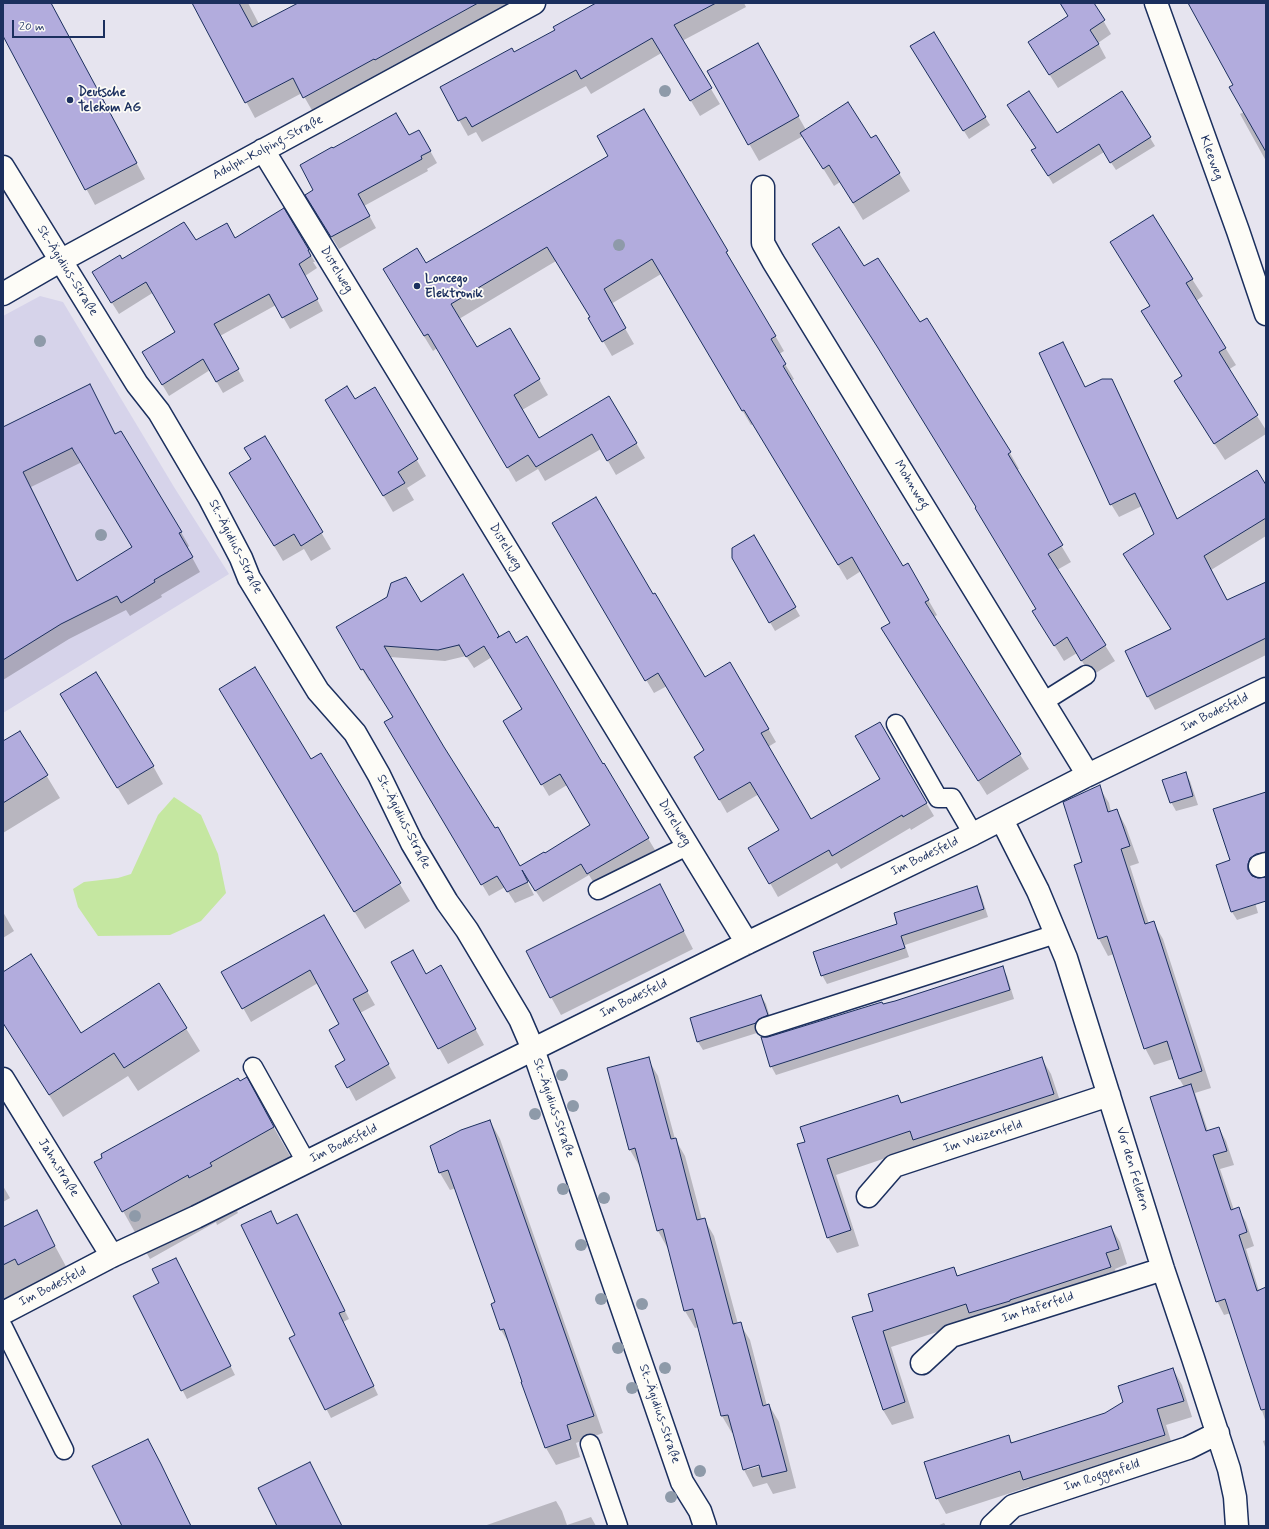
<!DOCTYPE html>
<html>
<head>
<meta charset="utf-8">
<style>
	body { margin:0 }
	#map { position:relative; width:1269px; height:1529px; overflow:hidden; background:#e6e4ef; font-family:Mynerve,sans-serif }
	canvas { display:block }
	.frame { position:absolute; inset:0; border:4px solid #1b2f5e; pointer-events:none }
	.scale { position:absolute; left:12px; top:20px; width:93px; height:18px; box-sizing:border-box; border:2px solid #1b2f5e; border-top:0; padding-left:5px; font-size:12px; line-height:14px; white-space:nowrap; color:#1b2f5e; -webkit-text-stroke:3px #fdfcf7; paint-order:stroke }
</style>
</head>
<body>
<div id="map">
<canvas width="1269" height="1529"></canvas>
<div class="frame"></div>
<div class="scale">20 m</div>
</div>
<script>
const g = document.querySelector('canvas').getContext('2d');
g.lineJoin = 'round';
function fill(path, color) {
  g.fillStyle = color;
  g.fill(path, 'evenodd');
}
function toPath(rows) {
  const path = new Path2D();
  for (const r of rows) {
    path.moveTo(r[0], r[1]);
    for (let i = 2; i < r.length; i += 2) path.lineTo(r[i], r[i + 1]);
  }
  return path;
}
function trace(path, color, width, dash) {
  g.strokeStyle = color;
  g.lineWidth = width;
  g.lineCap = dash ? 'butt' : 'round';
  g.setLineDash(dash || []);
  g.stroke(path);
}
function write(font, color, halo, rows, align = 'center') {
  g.font = font + ' Mynerve,sans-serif';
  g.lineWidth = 3.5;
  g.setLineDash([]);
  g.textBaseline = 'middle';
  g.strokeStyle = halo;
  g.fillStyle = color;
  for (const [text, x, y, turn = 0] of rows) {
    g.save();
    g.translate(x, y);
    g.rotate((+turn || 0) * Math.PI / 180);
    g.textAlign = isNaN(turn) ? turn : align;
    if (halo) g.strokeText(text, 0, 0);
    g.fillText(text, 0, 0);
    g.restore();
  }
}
const built = toPath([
	[40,296,63,302,174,487,229,574,3,713,3,316]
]);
const green = toPath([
	[174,797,201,815,218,854,226,893,201,921,170,935,98,936,78,907,73,889,84,882,118,878,131,874,158,815]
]);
const shadow = toPath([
	[3,3,25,3,60,20,145,179,95,205,3,34],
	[193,3,248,3,259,24,299,3,516,3,313,112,302,93,255,118],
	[598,3,744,3,746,7,682,41,591,94,586,86,482,142,476,132,468,136,441,88,514,53,556,31],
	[1060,3,1093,3,1111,34,1098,43,1106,58,1058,88,1037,55,1069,17],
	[1190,3,1261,3,1266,13,1266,161,1240,114,1244,112,1234,85],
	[916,55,985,117,990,125,969,139],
	[767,61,806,130,871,140,876,136,910,191,863,220,840,182,834,186,803,136,759,161,708,72],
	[711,89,720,104,700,116,691,101],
	[1122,92,1155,146,1116,170,1104,152,1053,184,1038,159,1056,134],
	[644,110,784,351,779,354,794,379,791,381,903,568,908,565,937,615,934,617,1029,769,987,795,891,643,892,623,861,571,847,580,753,424,751,425,661,274,611,304,634,344,612,356,590,319,591,318,556,261,459,319,477,349,510,329,548,395,522,410,539,439,609,397,645,458,616,475,601,449,545,481,538,469,516,482,437,348,433,351,392,284,609,156],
	[419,131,437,163,427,169,428,171,364,206,376,228,339,249,313,207,315,190,333,149,409,137],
	[283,209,315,262,313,262,317,268,305,276,323,311,290,329,276,305,220,336,244,381,223,393,210,370,169,396,150,364,177,332,154,292,119,314,100,284,122,260,195,241,235,240],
	[1111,243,1192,279,1203,296,1196,301,1236,365,1228,370,1257,416,1266,430,1266,434,1225,460,1185,399,1182,377,1154,310],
	[813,244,864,268,919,324,926,319,1010,453,1019,469,1016,470,1071,562,1057,570,1115,661,1091,676,1077,653,1064,661,1043,627,1037,609,977,508,889,364],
	[1063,343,1085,387,1111,380,1119,393,1178,520,1266,487,1266,536,1211,570,1228,601,1266,583,1266,655,1155,710,1148,697,1172,630,1156,534,1142,506,1119,517,1111,504,1040,353],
	[375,388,426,476,407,488,414,500,393,512,336,416,355,401],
	[3,428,115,435,181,532,189,546,187,548,200,572,161,595,162,597,130,616,126,610,69,639,3,680],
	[82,462,134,548,78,582,31,487],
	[264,437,331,549,311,561,304,549,283,561,240,489],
	[553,524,653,596,705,678,730,663,776,742,768,747,810,820,882,779,879,723,934,816,911,830,910,828,841,869,837,863,778,897,750,848,780,830,759,794,727,813,695,757,706,751,667,686,654,693],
	[754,537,800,616,775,631,733,558],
	[463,576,499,638,603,766,604,765,655,850,595,885,589,875,543,902,527,878,526,879,534,895,515,903,505,887,489,896,392,734,394,718,371,680,369,681,337,627,420,604],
	[466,656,474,668,492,657,524,709,511,733,549,796,567,785,591,825,545,855,520,868,443,747,390,657,445,661],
	[230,707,311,760,321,754,410,901,365,929],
	[71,712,153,766,163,784,128,805],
	[20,732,60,798,3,833,3,743],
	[1185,773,1190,781,1198,805,1176,811,1171,802],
	[1099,787,1109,803,1111,812,1117,810,1126,827,1139,863,1130,866,1142,904,1149,924,1153,922,1163,939,1211,1088,1195,1093,1208,1131,1219,1128,1226,1141,1234,1165,1220,1169,1234,1210,1238,1208,1246,1222,1254,1246,1246,1249,1259,1291,1266,1289,1266,1423,1231,1313,1224,1315,1217,1301,1184,1087,1179,1078,1173,1059,1154,1065,1145,1048,1114,954,1108,956,1099,939,1075,865,1084,862],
	[1266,793,1266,850,1240,858,1245,867,1258,913,1237,920,1232,912,1234,860],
	[660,885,693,949,561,1015,551,997],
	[976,887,981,895,988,917,905,945,909,957,827,984,822,975,899,925],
	[3,912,14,931,3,938],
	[324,916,375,1005,360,1013,396,1078,356,1101,337,1066,347,1061,341,1025,318,983,251,1022,223,972],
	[392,963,450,982,484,1045,448,1064],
	[1002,967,1007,976,1014,999,776,1075,771,1066,768,1038,883,1005],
	[3,973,80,1035,159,985,200,1051,138,1091,128,1076,63,1117,3,1023],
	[761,996,766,1004,772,1024,760,1032,703,1050,698,1042],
	[648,1059,658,1076,675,1139,685,1156,702,1220,704,1219,714,1236,738,1324,740,1324,750,1340,767,1406,769,1405,779,1422,796,1488,773,1494,767,1483,753,1487,744,1470,734,1433,732,1433,722,1416,699,1327,695,1328,685,1311,669,1247,667,1247,658,1231,641,1166,640,1167,630,1150,609,1069],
	[764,1463,764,1465,747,1470,747,1468],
	[1042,1059,1051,1074,1063,1110,918,1147,836,1175,859,1246,837,1253,828,1238,806,1142,898,1096,902,1104],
	[246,1079,301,1175,237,1211,238,1213,217,1225,216,1222,150,1259,96,1163],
	[490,1121,500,1139,603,1433,576,1443,580,1457,556,1465,546,1448,522,1383,524,1382,511,1347,501,1330,496,1303,456,1188,450,1190,440,1173,431,1146],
	[3,1186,10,1198,3,1202],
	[36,1211,69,1272,34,1290,31,1285,3,1299,3,1228],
	[297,1215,349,1319,343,1322,378,1395,331,1418,290,1338,296,1336,277,1225],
	[1111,1227,1120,1242,1127,1264,1115,1269,1119,1282,974,1320,891,1347,914,1418,892,1425,883,1410,875,1311,953,1268,958,1276],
	[180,1267,235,1375,187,1399,134,1296,160,1283],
	[1173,1369,1182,1385,1192,1417,1166,1425,1174,1451,1034,1496,1029,1487,946,1514,937,1498,1008,1436,1013,1444,1105,1414],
	[1266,1440,1266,1450,1263,1441],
	[556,1501,562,1511,567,1525,591,1517,596,1526,484,1526],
	[944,1523,946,1526,937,1526]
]);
const building = toPath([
	[3,3,51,3,137,163,85,190,3,36,3,3],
	[192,3,239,3,252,27,298,3,478,3,375,60,374,59,303,98,293,78,245,103,192,3],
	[596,3,716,3,674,25,712,88,690,101,652,38,581,79,576,70,472,127,466,117,458,121,440,87,512,48,514,52,555,30,553,27,596,3],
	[1060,3,1094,3,1105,20,1090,30,1099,44,1049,75,1028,42,1068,16,1060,3],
	[1188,3,1266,3,1266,152,1229,87,1233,85,1188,3],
	[934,32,986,117,963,131,910,46,934,32],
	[758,43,799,116,748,145,707,71,758,43],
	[1029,91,1057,133,1122,91,1151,137,1110,163,1099,144,1048,176,1031,150,1036,148,1007,105,1029,91],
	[848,102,871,138,876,135,900,173,853,203,829,165,823,169,800,133,848,102],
	[644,109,728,251,726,252,776,336,771,339,786,364,783,366,903,566,908,563,929,600,925,602,1021,754,978,781,881,628,890,623,852,557,838,565,744,410,742,411,652,259,604,289,626,328,602,342,588,318,590,317,547,247,451,304,477,347,510,328,540,379,514,395,539,438,609,396,637,443,607,461,592,434,536,467,528,455,507,468,428,334,424,336,383,269,417,248,426,263,608,156,597,136,644,109],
	[396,113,409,135,419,130,431,151,421,156,422,159,358,194,370,216,331,237,305,195,313,190,300,165,332,147,333,148,396,113],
	[284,208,309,250,308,250,311,256,299,264,318,299,282,318,269,294,214,324,239,369,216,382,203,359,162,385,142,352,175,332,146,282,111,303,92,272,120,255,122,259,184,222,196,240,227,223,235,238,284,208],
	[1153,215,1193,279,1186,283,1226,348,1219,352,1258,415,1214,444,1174,381,1182,376,1141,311,1150,306,1110,242,1153,215],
	[839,227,864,266,878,258,920,322,927,318,1011,452,1008,454,1063,545,1048,554,1106,645,1081,661,1067,637,1054,646,1032,611,1036,609,975,508,976,507,878,348,812,244,839,227],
	[1063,342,1085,387,1102,379,1112,379,1177,519,1257,470,1266,485,1266,518,1204,556,1227,600,1266,582,1266,638,1147,697,1125,651,1171,629,1123,554,1154,534,1135,493,1110,505,1094,470,1039,353,1063,342],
	[90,384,115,434,121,431,182,532,179,533,193,557,154,580,155,582,121,603,117,596,61,624,3,660,3,427,90,384],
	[72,448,132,547,77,581,23,472,72,448],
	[347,386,355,399,375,387,418,459,398,472,405,483,383,496,325,400,347,386],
	[265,436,323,532,301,546,294,534,274,546,229,473,251,459,244,448,265,436],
	[596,497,653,594,655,593,705,677,730,662,769,729,761,733,811,819,880,779,855,736,880,722,927,803,903,817,902,815,832,856,829,850,769,884,748,848,779,830,750,782,719,800,694,757,704,750,658,673,645,681,552,523,596,497],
	[754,535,796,607,769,623,732,558,732,548,754,535],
	[463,574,499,636,497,638,509,631,516,643,527,636,603,764,604,763,649,838,587,874,581,864,535,891,522,870,528,882,507,892,497,876,481,885,384,722,393,717,363,669,361,670,336,627,387,597,391,583,406,577,421,602,463,574],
	[459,645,466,657,484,646,522,709,503,721,541,785,560,774,590,825,545,853,544,852,520,866,498,827,495,828,444,747,384,646,438,650,459,645],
	[255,667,311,759,321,753,401,883,354,912,219,689,255,667],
	[96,672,154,766,117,788,60,694,96,672],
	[20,731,48,775,3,803,3,741,20,731],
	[1186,772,1193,796,1170,803,1162,780,1186,772],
	[1100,785,1108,812,1117,809,1130,846,1121,849,1133,886,1145,924,1154,921,1202,1071,1179,1079,1167,1041,1144,1049,1107,936,1098,939,1074,865,1082,862,1063,802,1100,785],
	[1266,792,1266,852,1256,854,1250,858,1248,864,1248,870,1252,876,1258,878,1266,877,1266,901,1231,912,1216,865,1230,860,1213,809,1266,792],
	[660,884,684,931,550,998,526,951,660,884],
	[977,886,984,909,901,936,905,948,821,976,813,952,897,924,894,913,977,886],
	[324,915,368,991,353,999,389,1064,347,1088,335,1066,345,1060,329,1030,339,1024,310,970,242,1009,221,972,324,915],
	[413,950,426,974,441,965,476,1029,438,1049,391,962,413,950],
	[31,954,81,1033,159,983,187,1028,124,1068,114,1053,49,1095,3,1023,3,972,31,954],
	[1003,966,1010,990,770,1067,761,1037,768,1037,882,1002,883,1004,895,1001,1003,966],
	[761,995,768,1015,758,1020,756,1023,697,1042,690,1018,761,995],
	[649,1057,671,1139,676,1138,697,1220,705,1218,733,1324,741,1322,763,1406,769,1404,787,1471,762,1477,759,1465,743,1470,728,1415,721,1416,693,1309,684,1311,663,1229,657,1231,635,1148,629,1150,607,1068,649,1057],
	[1042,1057,1054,1094,913,1140,910,1131,827,1159,851,1230,827,1238,797,1144,805,1142,800,1127,898,1095,901,1103,1042,1057],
	[247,1077,274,1127,210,1163,212,1166,189,1178,188,1175,122,1212,94,1162,102,1158,101,1154,238,1078,240,1081,247,1077],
	[1191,1084,1206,1131,1219,1127,1227,1151,1213,1155,1231,1210,1239,1207,1247,1232,1239,1235,1257,1291,1266,1287,1266,1409,1261,1410,1225,1299,1216,1302,1150,1097,1191,1084],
	[490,1120,594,1416,567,1425,571,1439,545,1448,521,1382,522,1382,504,1329,500,1330,491,1304,495,1302,448,1170,439,1173,430,1146,461,1130,490,1120],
	[37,1210,55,1246,18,1265,15,1259,3,1265,3,1227,37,1210],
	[271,1211,277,1224,297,1214,345,1311,339,1313,374,1386,325,1410,289,1338,295,1335,241,1225,271,1211],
	[1111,1226,1119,1249,1106,1253,1111,1267,1010,1300,1010,1301,969,1313,966,1304,883,1331,905,1402,883,1410,852,1317,873,1311,868,1294,954,1267,957,1276,1111,1226],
	[176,1258,231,1366,181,1391,133,1296,159,1283,152,1269,176,1258],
	[1173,1368,1184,1401,1157,1409,1165,1435,1023,1480,1020,1471,936,1499,924,1462,1009,1435,1011,1443,1105,1413,1123,1402,1118,1386,1173,1368],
	[148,1439,161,1464,191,1526,122,1526,92,1466,148,1439],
	[310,1462,342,1526,277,1526,258,1488,310,1462]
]);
const lane = toPath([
	[1043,702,1086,675],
	[896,724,938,798,952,798,973,834],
	[598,890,687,846],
	[765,1027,1056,934],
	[253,1067,306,1162],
	[3,1327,64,1450],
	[590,1444,618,1526]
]);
const street = toPath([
	[1156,3,1238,231,1266,314],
	[263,150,747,943],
	[3,167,137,384,159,412,209,497,241,558,249,578,318,691,355,733,379,775,412,843,447,902,467,930,520,1019,533,1049,682,1482,700,1511,705,1526],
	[763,187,763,243,773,261,1088,775],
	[3,294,60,261,534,3],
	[1002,820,1038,891,1066,958,1163,1269,1193,1358,1229,1469,1235,1497,1237,1526],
	[1260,866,1266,864],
	[3,1079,112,1256],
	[868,1196,894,1166,1109,1095],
	[3,1313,112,1256,196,1217,747,943,973,834,1088,775,1266,689],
	[922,1363,951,1336,1163,1269],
	[992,1526,1013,1506,1188,1448,1218,1433]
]);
const trees = [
	[665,91],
	[619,245],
	[40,341],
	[101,535],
	[562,1075],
	[573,1106],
	[535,1114],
	[563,1189],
	[604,1198],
	[135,1216],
	[581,1245],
	[601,1299],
	[642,1304],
	[618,1348],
	[665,1368],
	[632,1388],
	[700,1471],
	[671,1497]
];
const markers = [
	[70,100,4,"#1b2f5e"],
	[417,286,4,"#1b2f5e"]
];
const poiNames = [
	["Deutsche",78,93],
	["Telekom AG",78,108],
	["Loncego",425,279],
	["Elektronik",425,294]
];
const streetNames = [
	["Adolph-Kolping-Straße",268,148,-28],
	["Kleeweg",1211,158,70],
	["Distelweg",336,270,59],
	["St.-Ägidius-Straße",67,271,58],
	["Mohnweg",911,485,58],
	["St.-Ägidius-Straße",235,547,63],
	["Distelweg",505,547,59],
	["Im Bodesfeld",1215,713,-26],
	["St.-Ägidius-Straße",403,822,63],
	["Distelweg",674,823,59],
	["Im Bodesfeld",925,857,-26],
	["Im Bodesfeld",634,999,-26],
	["St.-Ägidius-Straße",553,1108,71],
	["Im Weizenfeld",983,1137,-18],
	["Im Bodesfeld",344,1144,-26],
	["Jahnstraße",58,1168,58],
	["Vor den Feldern",1132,1169,73],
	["Im Bodesfeld",53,1287,-27],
	["Im Haferfeld",1038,1308,-18],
	["St.-Ägidius-Straße",659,1414,71],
	["Im Roggenfeld",1102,1476,-18]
];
fill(built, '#d6d3ea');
fill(green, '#c5e7a1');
fill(shadow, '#0003');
fill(building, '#b2acdd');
trace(building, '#1b2f5e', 1);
trace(lane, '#1b2f5e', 21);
trace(street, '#1b2f5e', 25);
trace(lane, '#fdfcf7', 18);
trace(street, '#fdfcf7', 22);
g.fillStyle = '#8e9aa9';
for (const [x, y] of trees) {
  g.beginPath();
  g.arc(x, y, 6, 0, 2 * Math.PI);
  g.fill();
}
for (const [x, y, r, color] of markers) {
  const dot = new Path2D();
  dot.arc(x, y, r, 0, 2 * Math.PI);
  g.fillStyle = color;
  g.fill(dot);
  trace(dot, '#fdfcf7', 1.5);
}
write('bold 13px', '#1b2f5e', '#fdfcf7', poiNames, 'left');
write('13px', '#1b2f5e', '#fdfcf7', streetNames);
</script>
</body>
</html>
